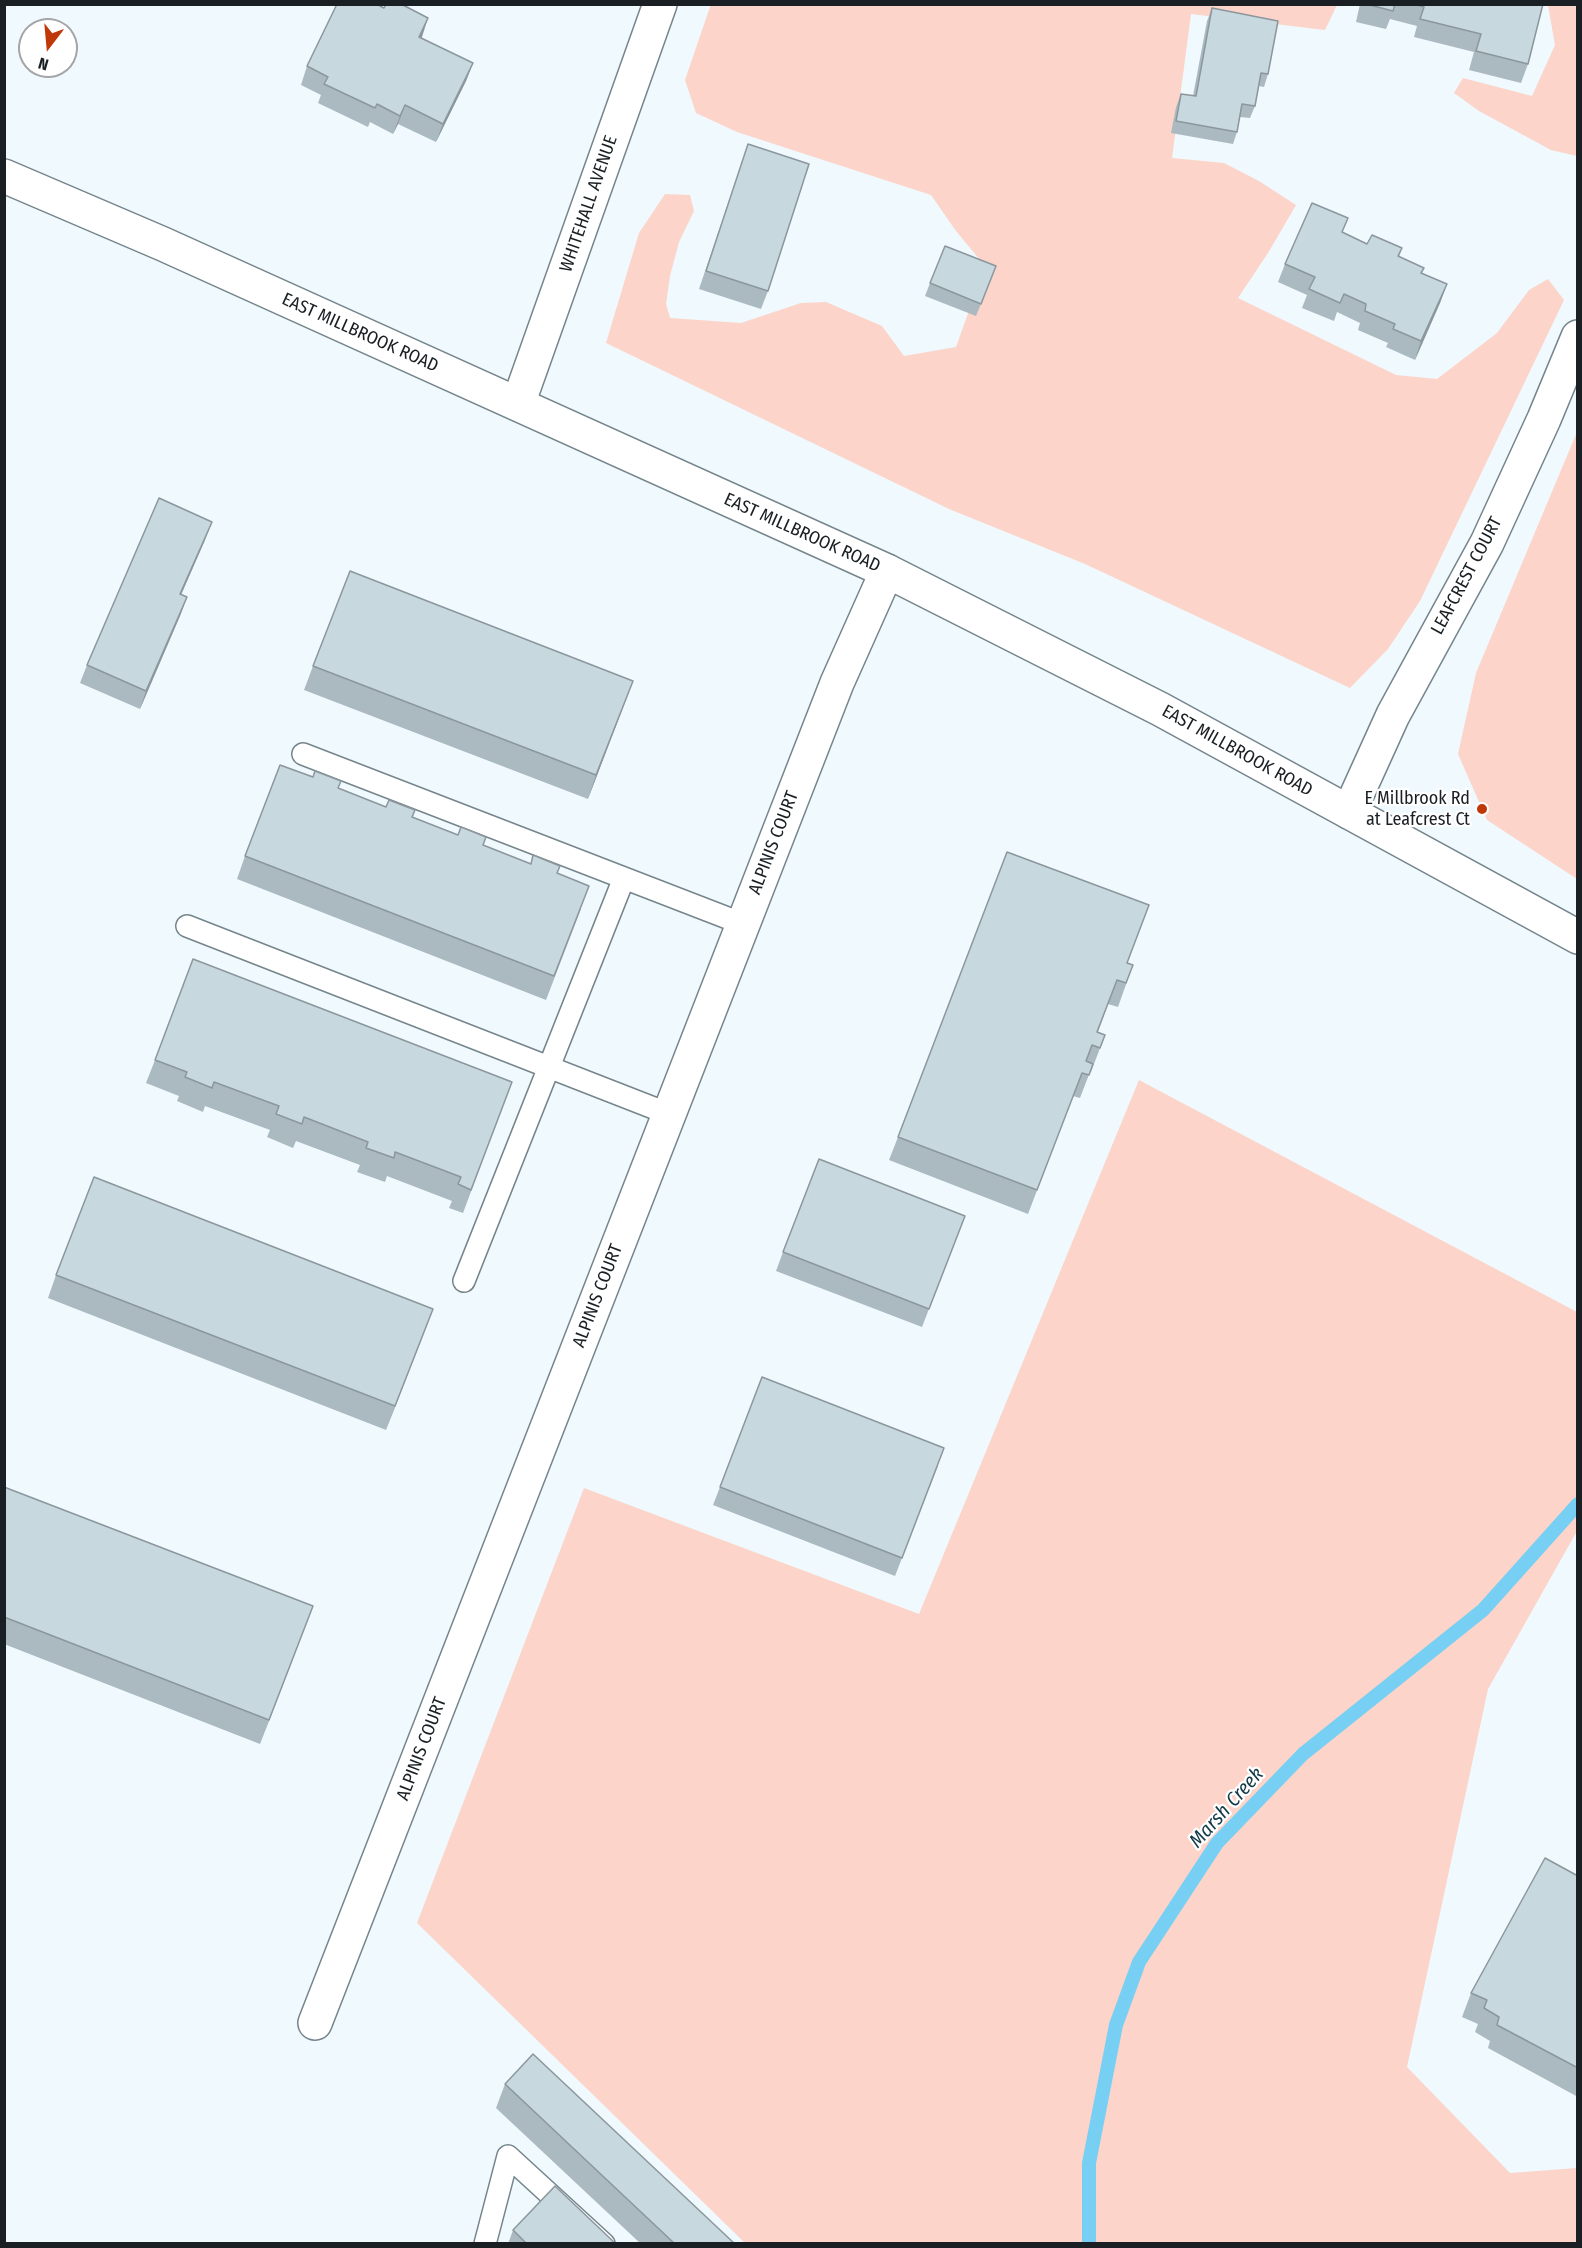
<!DOCTYPE html>
<html>
<head>
<meta charset="utf-8">
<style>
	body { margin:0 }
	#map { position:relative; width:1582px; height:2248px; overflow:hidden; background:#eff9fe; font-family:"Fira Sans Condensed",sans-serif }
	canvas { display:block }
	.frame { position:absolute; inset:0; border:6px solid #191f22; pointer-events:none }
	.north { position:absolute; left:18px; top:18px; width:60px; height:60px; box-sizing:border-box; background:#fff; border:2px solid #a3a5a7; border-radius:50%; rotate:196deg; font-size:16px; font-weight:700; line-height:24px; text-align:center; color:#191f22 }
	.north::after { content:''; display:block; margin:auto; width:21px; height:27px; background:#c03808; clip-path:polygon(50% 0,100% 100%,50% 72%,0 100%) }
</style>
</head>
<body>
<div id="map">
<canvas width="1582" height="2248"></canvas>
<div class="frame"></div>
<div class="north">N</div>
</div>
<script>
const g = document.querySelector('canvas').getContext('2d');
g.lineJoin = 'round';
function fill(path, color) {
  g.fillStyle = color;
  g.fill(path, 'evenodd');
}
function toPath(rows) {
  const path = new Path2D();
  for (const r of rows) {
    path.moveTo(r[0], r[1]);
    for (let i = 2; i < r.length; i += 2) path.lineTo(r[i], r[i + 1]);
  }
  return path;
}
function trace(path, color, width, dash) {
  g.strokeStyle = color;
  g.lineWidth = width;
  g.lineCap = dash ? 'butt' : 'round';
  g.setLineDash(dash || []);
  g.stroke(path);
}
function write(font, color, halo, rows, align = 'center') {
  g.font = font + ' "Fira Sans Condensed",sans-serif';
  g.lineWidth = 4.5;
  g.setLineDash([]);
  g.textBaseline = 'middle';
  g.strokeStyle = halo;
  g.fillStyle = color;
  for (const [text, x, y, turn = 0] of rows) {
    g.save();
    g.translate(x, y);
    g.rotate((+turn || 0) * Math.PI / 180);
    g.textAlign = isNaN(turn) ? turn : align;
    if (halo) g.strokeText(text, 0, 0);
    g.fillText(text, 0, 0);
    g.restore();
  }
}
const green = toPath([
	[711,4,1337,5,1325,30,1191,14,1172,158,1224,163,1259,181,1296,205,1268,253,1238,298,1396,375,1437,379,1497,333,1529,290,1548,279,1564,300,1420,601,1388,649,1350,688,1085,564,949,509,606,343,639,233,665,194,690,195,694,211,679,242,670,276,666,304,670,318,741,323,801,303,826,302,882,326,904,356,956,347,985,266,956,231,931,195,737,132,696,113,685,80],
	[1548,5,1577,5,1577,156,1551,150,1479,111,1454,93,1463,78,1532,96,1555,45],
	[1577,432,1577,879,1487,820,1458,754,1476,673],
	[1139,1080,1577,1312,1577,1531,1488,1689,1407,2067,1510,2173,1577,2168,1577,2243,745,2243,417,1923,584,1488,919,1614]
]);
const stream = toPath([
	[1089,2244,1089,2163,1116,2025,1139,1962,1217,1843,1303,1754,1483,1610,1578,1504]
]);
const lane = toPath([
	[303,754,743,924],
	[187,926,669,1114],
	[464,1281,624,878],
	[485,2244,508,2156,604,2244]
]);
const street = toPath([
	[518,404,660,4],
	[1349,812,1393,715,1487,543,1544,419,1578,337],
	[315,2023,837,683,887,571]
]);
const primary = toPath([
	[4,176,163,244,887,571,1160,709,1578,937]
]);
const wall = toPath([
	[1360,4,1543,4,1528,64,1521,83,1469,70,1474,52,1414,37,1417,26,1390,19,1386,29,1356,22],
	[1212,8,1268,74,1264,87,1259,86,1255,106,1250,118,1240,117,1237,132,1233,144,1171,133,1176,107,1181,94,1193,96,1207,21],
	[421,38,473,63,466,81,436,142,398,124,393,134,370,122,368,127,318,103,321,95,301,85,307,66],
	[748,145,768,291,761,309,699,289],
	[1348,218,1342,232,1367,244,1402,248,1399,257,1422,273,1447,284,1440,303,1415,360,1386,347,1388,343,1358,330,1360,323,1337,312,1334,321,1302,308,1307,295,1278,282,1285,264],
	[991,279,976,316,925,296,930,283],
	[205,540,181,595,187,597,180,616,140,709,80,683,87,665],
	[313,666,633,681,588,799,304,690],
	[313,777,338,788,386,807,415,810,413,817,531,864,557,873,581,909,546,1000,237,879,245,856],
	[1127,963,1133,965,1118,1007,1108,1004,1098,1032,1105,1035,1091,1072,1090,1072,1080,1098,1073,1096,1028,1214,889,1160,898,1137],
	[155,1060,512,1082,463,1213,449,1208,452,1201,387,1176,385,1182,357,1172,360,1165,296,1141,293,1148,267,1137,270,1130,205,1106,203,1112,177,1101,179,1096,146,1083],
	[965,1216,922,1327,776,1271,783,1252],
	[56,1275,433,1309,386,1430,48,1298],
	[938,1466,895,1576,713,1505,720,1487],
	[4,1487,313,1606,260,1744,4,1644],
	[1578,1876,1578,2097,1488,2048,1490,2041,1475,2032,1478,2024,1462,2017,1471,1993],
	[505,2084,735,2244,641,2244,496,2108],
	[513,2230,616,2244,508,2244]
]);
const shadedWall = toPath([
	[428,18,422,37,413,55,419,37],
	[473,63,466,81,436,142,443,124],
	[405,105,398,124,393,134,400,116],
	[1447,284,1440,303,1415,360,1421,341],
	[212,522,205,540,173,613,180,594],
	[187,597,180,616,140,709,146,691],
	[633,681,624,705,588,799,596,775],
	[433,1309,424,1333,386,1430,395,1406],
	[313,1606,304,1630,260,1744,269,1720]
]);
const building = toPath([
	[337,4,376,4,384,8,386,4,401,4,428,18,419,37,473,63,443,124,405,105,400,116,377,104,375,108,324,84,328,77,307,66,337,4],
	[1366,4,1395,4,1393,11,1366,4],
	[1413,4,1543,4,1528,64,1476,51,1481,34,1420,19,1424,7,1413,4],
	[1212,8,1278,21,1268,74,1261,73,1255,106,1242,104,1237,132,1176,121,1181,94,1196,96,1212,8],
	[748,144,809,164,768,291,706,271,748,144],
	[1312,203,1348,218,1342,232,1367,244,1372,235,1402,248,1398,256,1424,268,1421,273,1447,284,1421,341,1393,329,1395,324,1365,311,1366,304,1344,294,1340,303,1309,289,1315,277,1285,264,1312,203],
	[945,246,996,266,981,304,930,283,945,246],
	[159,498,212,522,180,594,187,597,146,691,87,665,159,498],
	[350,571,633,681,596,775,313,666,350,571],
	[280,765,313,777,315,771,341,781,338,788,386,807,389,800,415,810,412,817,458,835,461,827,486,837,483,845,531,864,533,855,560,866,557,873,589,886,554,976,245,856,280,765],
	[1007,852,1149,905,1127,963,1133,965,1126,983,1117,980,1097,1032,1105,1035,1100,1048,1092,1045,1086,1061,1093,1064,1089,1075,1082,1073,1037,1190,898,1137,1007,852],
	[193,959,512,1082,471,1190,458,1184,461,1177,395,1152,394,1158,366,1148,368,1142,304,1117,302,1124,276,1114,279,1106,214,1082,212,1088,185,1077,187,1072,155,1060,193,959],
	[819,1159,965,1216,929,1309,783,1252,819,1159],
	[94,1177,433,1309,395,1406,56,1275,94,1177],
	[762,1377,944,1448,902,1558,720,1487,762,1377],
	[4,1487,313,1606,269,1720,4,1617,4,1487],
	[1545,1858,1578,1876,1578,2068,1497,2025,1499,2017,1484,2008,1487,2000,1471,1993,1545,1858],
	[533,2054,735,2244,675,2244,505,2084,533,2054],
	[555,2186,616,2244,527,2244,513,2230,555,2186]
]);
const markers = [
	[1482,809,6,"#c03808"]
];
const streetNames = [
	["WHITEHALL AVENUE",589,204,-71],
	["EAST MILLBROOK ROAD",360,333,24],
	["EAST MILLBROOK ROAD",802,533,24],
	["LEAFCREST COURT",1467,576,-62],
	["EAST MILLBROOK ROAD",1237,751,29],
	["ALPINIS COURT",774,843,-69],
	["ALPINIS COURT",598,1296,-69],
	["ALPINIS COURT",422,1749,-69]
];
const poiNames = [
	["E Millbrook Rd",1470,799],
	["at Leafcrest Ct",1470,820]
];
const waterNames = [
	["Marsh Creek",1227,1808,-48]
];
fill(green, '#fcd4c9');
trace(stream, '#77d0f3', 14);
trace(lane, '#75858c', 24);
trace(street, '#75858c', 36);
trace(primary, '#75858c', 36);
trace(lane, '#fff', 21);
trace(street, '#fff', 33);
trace(primary, '#fff', 33);
fill(wall, '#abbac0');
fill(shadedWall, '#8b979c');
fill(building, '#c7d8df');
trace(building, '#8b979c', 1.5);
for (const [x, y, r, color] of markers) {
  const dot = new Path2D();
  dot.arc(x, y, r, 0, 2 * Math.PI);
  g.fillStyle = color;
  g.fill(dot);
  trace(dot, '#fff', 2);
}
write('18px', '#191f22', '#fff', streetNames);
write('18px', '#191f22', '#fff', poiNames, 'right');
write('italic 20px', '#113a48', '#fff', waterNames);
</script>
</body>
</html>
